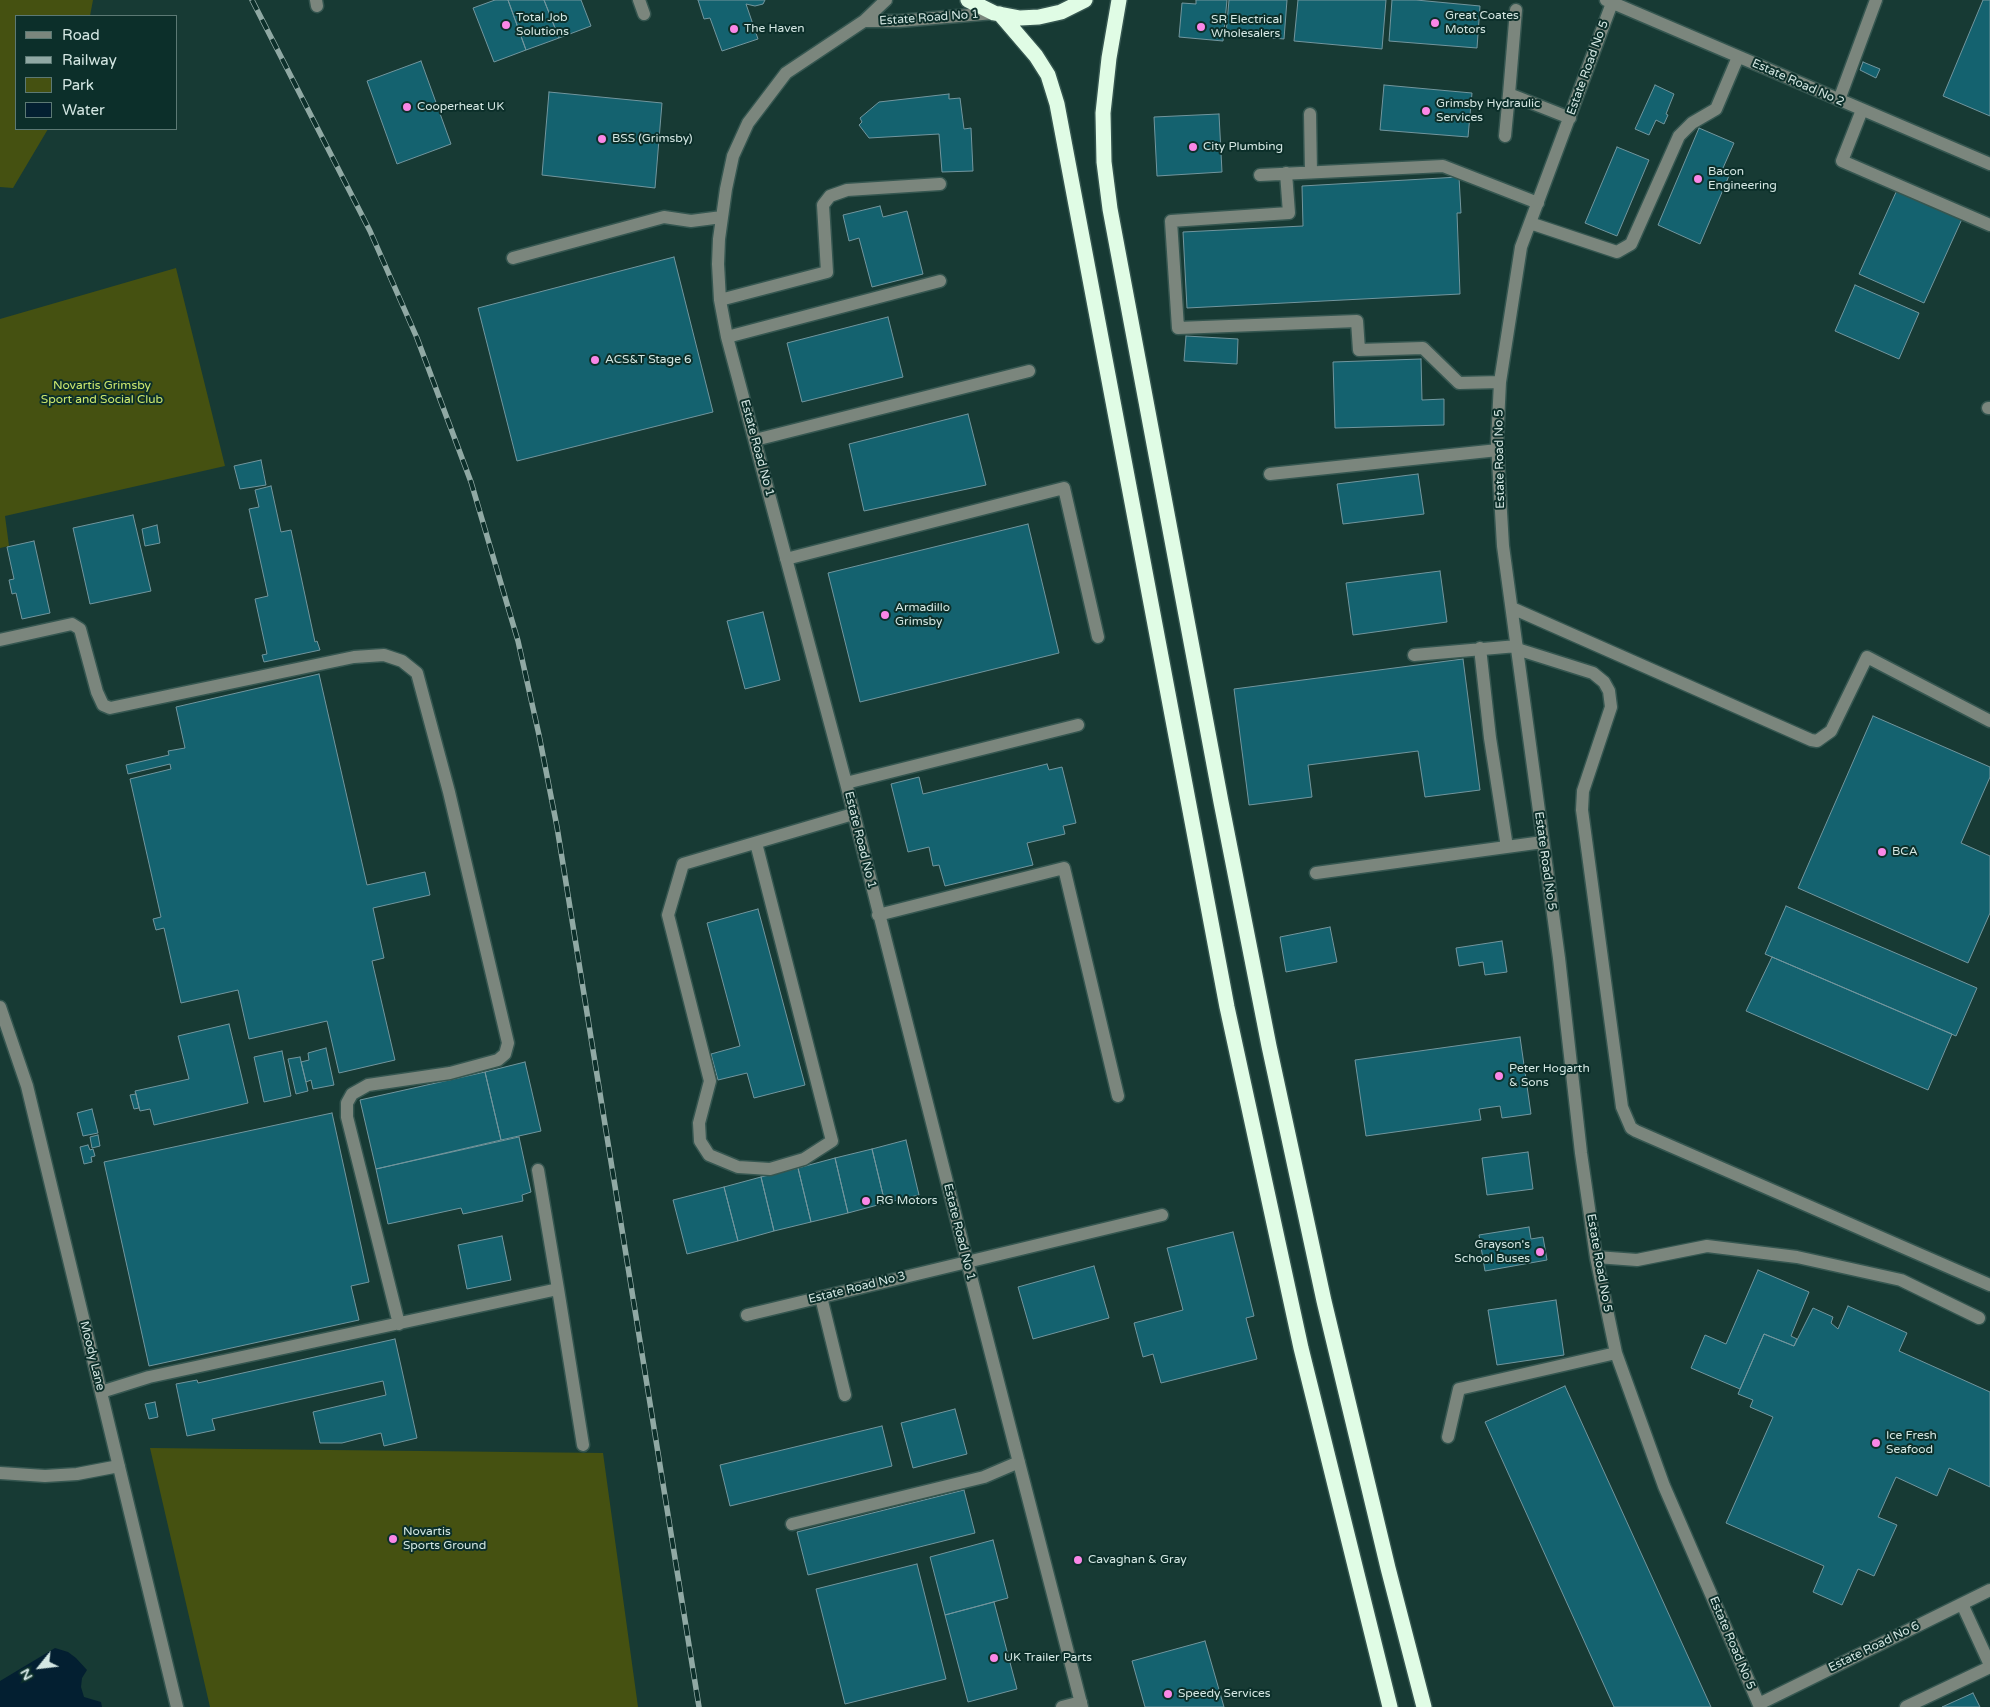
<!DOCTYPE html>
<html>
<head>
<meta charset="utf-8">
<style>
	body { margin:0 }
	#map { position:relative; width:1990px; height:1707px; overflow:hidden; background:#173a34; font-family:"Varela Round",sans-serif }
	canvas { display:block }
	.legend { position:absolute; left:15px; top:15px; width:162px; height:115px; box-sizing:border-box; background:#0c2f2a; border:1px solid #5c7974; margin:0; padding:6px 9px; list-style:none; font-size:15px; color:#d4e7e3 }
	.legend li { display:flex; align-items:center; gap:10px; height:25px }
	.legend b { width:25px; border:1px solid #5c7974 }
	.north { position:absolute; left:15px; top:1642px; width:50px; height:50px; -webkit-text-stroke:4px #0c2f2a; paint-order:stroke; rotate:241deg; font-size:14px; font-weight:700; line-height:20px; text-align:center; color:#d4e7e3 }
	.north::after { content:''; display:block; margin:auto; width:18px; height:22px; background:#d4e7e3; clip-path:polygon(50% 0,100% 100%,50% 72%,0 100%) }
</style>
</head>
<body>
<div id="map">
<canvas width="1990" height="1707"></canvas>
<ul class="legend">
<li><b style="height:6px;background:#7b867d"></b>Road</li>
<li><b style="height:6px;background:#90a9a4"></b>Railway</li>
<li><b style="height:14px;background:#455111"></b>Park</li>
<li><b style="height:14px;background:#031f31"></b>Water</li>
</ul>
<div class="north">N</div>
</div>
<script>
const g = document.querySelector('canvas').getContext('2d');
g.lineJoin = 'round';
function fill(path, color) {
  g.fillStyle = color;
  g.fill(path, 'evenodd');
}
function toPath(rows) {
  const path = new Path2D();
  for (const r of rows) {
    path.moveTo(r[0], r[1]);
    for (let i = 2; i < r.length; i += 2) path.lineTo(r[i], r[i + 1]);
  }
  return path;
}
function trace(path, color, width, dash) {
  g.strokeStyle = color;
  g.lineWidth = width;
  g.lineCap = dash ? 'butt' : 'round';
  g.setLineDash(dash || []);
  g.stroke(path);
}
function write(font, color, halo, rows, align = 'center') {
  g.font = font + ' "Varela Round",sans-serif';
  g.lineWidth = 4;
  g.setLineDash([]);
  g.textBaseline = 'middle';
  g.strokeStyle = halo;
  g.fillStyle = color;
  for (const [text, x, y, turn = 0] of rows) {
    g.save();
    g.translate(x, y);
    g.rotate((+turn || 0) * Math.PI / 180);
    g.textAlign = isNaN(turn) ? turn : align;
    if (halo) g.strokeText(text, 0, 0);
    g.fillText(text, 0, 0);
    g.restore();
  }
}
const green = toPath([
	[0,0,93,0,90,16,16,16,16,129,48,129,13,188,0,187],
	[176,268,225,466,5,516,9,546,0,548,0,319],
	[150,1448,603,1453,638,1707,210,1707]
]);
const water = toPath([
	[55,1648,68,1652,76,1658,87,1670,82,1678,81,1687,84,1697,101,1702,102,1707,0,1707,0,1681]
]);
const building = toPath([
	[495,0,508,0,526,50,494,62,473,8,495,0],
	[508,0,544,0,559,38,526,50,508,0],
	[544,0,581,0,591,26,559,38,544,0],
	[698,0,765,0,763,4,755,6,746,4,758,39,722,51,710,18,704,19,698,0],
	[1196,0,1227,0,1223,41,1179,37,1182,3,1196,4,1196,0],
	[1229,0,1287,0,1284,39,1226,34,1229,0],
	[1298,0,1386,0,1382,49,1294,41,1298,0],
	[1392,0,1416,0,1480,6,1477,48,1389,41,1392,0],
	[1983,0,1990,0,1990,116,1943,96,1983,0],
	[421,61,451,144,397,164,367,81,421,61],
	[1863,62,1880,69,1876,78,1860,70,1863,62],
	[1384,85,1472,93,1468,137,1380,130,1384,85],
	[1655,85,1674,94,1666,114,1668,115,1664,124,1656,120,1649,135,1635,129,1655,85],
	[549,92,662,103,655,188,542,175,549,92],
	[949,94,949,99,960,98,964,129,971,128,973,171,942,172,939,134,869,138,859,125,862,122,860,118,879,102,949,94],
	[1219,114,1222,172,1157,176,1154,117,1219,114],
	[1699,128,1734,143,1723,168,1731,171,1700,244,1658,225,1699,128],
	[1617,147,1649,160,1617,236,1585,223,1617,147],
	[1459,177,1461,213,1457,213,1460,294,1187,308,1183,232,1303,226,1302,186,1459,177],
	[1897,190,1962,219,1924,303,1859,274,1897,190],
	[880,206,883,217,907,211,923,274,872,287,859,238,849,241,843,215,880,206],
	[674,257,713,412,517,461,478,308,674,257],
	[1855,285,1919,313,1899,359,1835,331,1855,285],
	[888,317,903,377,802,402,787,343,888,317],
	[1186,336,1238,339,1237,364,1184,361,1186,336],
	[1421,359,1422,400,1444,399,1444,425,1335,428,1333,362,1421,359],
	[968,414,986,485,864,511,849,444,968,414],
	[261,460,266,485,240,489,234,466,261,460],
	[1418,474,1424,514,1343,524,1337,484,1418,474],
	[271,486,281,532,291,530,315,642,317,641,320,650,264,662,262,655,267,654,255,599,268,596,249,509,259,507,255,490,271,486],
	[133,515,151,591,90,604,73,528,133,515],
	[1028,524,1059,653,860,702,828,573,1028,524],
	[157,525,160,543,145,546,142,529,157,525],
	[34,541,50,613,22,619,16,593,12,594,9,580,14,579,7,547,34,541],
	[1440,571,1447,622,1353,635,1346,583,1440,571],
	[763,612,780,680,745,689,727,621,763,612],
	[1463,659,1480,790,1425,797,1418,751,1308,765,1312,797,1249,805,1234,689,1463,659],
	[319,674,367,885,425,872,430,895,373,908,384,958,372,961,395,1060,339,1073,327,1021,249,1039,238,990,181,1003,164,928,156,930,153,919,161,917,130,779,171,769,170,764,128,774,126,765,169,755,168,751,185,748,176,707,319,674],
	[1873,716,1990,767,1990,777,1961,843,1990,856,1990,913,1968,963,1798,888,1873,716],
	[1047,764,1049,770,1062,767,1076,823,1063,826,1065,834,1027,843,1033,865,945,886,939,865,933,866,929,847,908,852,891,784,919,777,923,794,1047,764],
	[1786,906,1977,988,1956,1036,1765,954,1786,906],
	[758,909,805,1085,754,1098,747,1073,718,1080,711,1054,740,1046,707,923,758,909],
	[1330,927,1337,962,1286,972,1280,937,1330,927],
	[1502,941,1507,972,1485,975,1483,962,1459,966,1456,948,1502,941],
	[1772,957,1952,1034,1928,1090,1746,1011,1772,957],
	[229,1024,248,1103,154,1125,150,1109,140,1111,135,1091,189,1079,178,1036,229,1024],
	[1520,1037,1531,1114,1502,1118,1500,1106,1479,1109,1481,1120,1366,1136,1355,1060,1520,1037],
	[326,1048,334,1085,313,1089,311,1080,306,1082,301,1062,309,1060,308,1053,326,1048],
	[282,1051,291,1096,264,1102,254,1057,282,1051],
	[300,1057,308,1091,296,1094,288,1059,300,1057],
	[525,1062,541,1131,501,1140,485,1072,525,1062],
	[485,1072,501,1140,376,1169,360,1100,485,1072],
	[136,1094,139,1108,134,1109,130,1095,136,1094],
	[92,1109,98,1133,83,1136,77,1113,92,1109],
	[332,1113,369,1282,351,1286,359,1320,149,1366,104,1162,332,1113],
	[98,1135,100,1146,92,1148,90,1137,98,1135],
	[519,1137,531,1192,522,1195,523,1201,463,1214,461,1208,388,1224,376,1169,519,1137],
	[906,1140,919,1195,885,1203,872,1149,906,1140],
	[88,1145,90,1150,93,1149,95,1156,91,1157,92,1162,84,1164,80,1147,88,1145],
	[872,1149,885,1203,848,1213,835,1158,872,1149],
	[1528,1152,1533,1189,1487,1195,1482,1158,1528,1152],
	[835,1158,848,1213,811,1222,798,1168,835,1158],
	[798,1168,811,1222,774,1231,761,1177,798,1168],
	[761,1177,774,1231,738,1241,724,1187,761,1177],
	[724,1187,738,1241,687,1254,673,1200,724,1187],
	[1529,1227,1531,1239,1543,1237,1547,1260,1485,1271,1479,1235,1529,1227],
	[1233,1232,1254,1316,1246,1318,1257,1359,1161,1383,1153,1354,1143,1357,1134,1323,1183,1310,1167,1248,1233,1232],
	[502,1236,511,1280,467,1289,458,1245,502,1236],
	[1094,1266,1109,1318,1033,1339,1018,1287,1094,1266],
	[1758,1270,1809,1292,1791,1336,1797,1339,1794,1346,1764,1334,1740,1389,1691,1368,1705,1335,1726,1344,1758,1270],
	[1556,1300,1564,1355,1497,1365,1488,1310,1556,1300],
	[1848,1306,1907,1333,1899,1351,1990,1392,1990,1487,1949,1468,1937,1496,1896,1477,1878,1517,1897,1525,1874,1576,1858,1569,1842,1605,1813,1592,1824,1566,1726,1523,1773,1417,1750,1407,1753,1400,1738,1394,1764,1334,1794,1346,1813,1308,1833,1317,1831,1323,1838,1329,1848,1306],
	[395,1339,417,1438,384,1446,381,1433,342,1443,320,1443,313,1412,386,1395,383,1381,212,1419,215,1430,187,1436,176,1384,197,1380,198,1383,395,1339],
	[1565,1386,1711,1707,1614,1707,1485,1422,1565,1386],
	[155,1402,158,1417,149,1419,145,1404,155,1402],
	[955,1409,967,1454,913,1468,901,1423,955,1409],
	[882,1426,892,1466,730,1506,720,1465,882,1426],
	[964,1490,975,1533,808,1575,797,1532,964,1490],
	[993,1540,1008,1598,945,1615,930,1557,993,1540],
	[917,1564,946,1679,845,1704,816,1589,917,1564],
	[994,1602,1017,1689,968,1702,945,1615,994,1602],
	[1205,1641,1224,1707,1145,1707,1132,1661,1205,1641],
	[1973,1693,1980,1707,1942,1707,1973,1693]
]);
const minor = toPath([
	[316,0,317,6],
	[639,0,644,14],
	[886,0,864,21,786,73,748,123,733,156,726,189,719,239,718,264,720,300,727,337,846,783,967,1261,1082,1707],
	[1606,0,1990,164],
	[1612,3,1521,247,1500,382,1497,443,1503,546,1559,958,1581,1153,1596,1257,1616,1353,1664,1486,1760,1707],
	[1516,10,1509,94,1570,118],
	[864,21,899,21,994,13],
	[1839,100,1876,0],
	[1862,110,1842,161,1990,225],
	[1310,114,1311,172],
	[1505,136,1509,94],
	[1286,173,1289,213,1171,221,1178,328,1357,321,1359,350,1423,348,1459,383,1500,382],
	[1260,175,1443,166,1538,203],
	[1530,223,1617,252,1631,244,1679,136,1692,123,1716,109,1738,57],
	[513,258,664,217,691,221,722,217],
	[720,300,827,272,823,205,830,196,847,190,940,184],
	[727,337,940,281],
	[1988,408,1990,408],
	[755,440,1029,371],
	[1270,474,1498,450],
	[786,559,1064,488,1098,637],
	[1512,608,1811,740,1817,741,1831,731,1867,657,1990,721],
	[0,640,72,624,80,629,97,692,103,705,110,708,354,657,384,655,402,661,417,673,449,792,508,1043,505,1054,498,1060,450,1073,368,1085,352,1094,347,1103,347,1117,399,1324],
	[1480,648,1490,738,1507,847],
	[1517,649,1593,673,1604,682,1609,691,1611,707,1583,791,1582,810,1622,1107,1631,1128,1636,1131,1990,1285],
	[1414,655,1517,646],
	[846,783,1078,725],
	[756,843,832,1141,804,1159,770,1169,738,1167,709,1155,700,1141,699,1123,710,1081,668,915,683,864,853,814],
	[1316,873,1543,842],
	[878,915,1064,868,1118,1096],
	[0,1007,27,1086,177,1707],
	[1596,1257,1637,1260,1707,1246,1797,1257,1901,1280,1979,1318],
	[558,1289,583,1445],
	[821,1297,845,1395],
	[747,1315,1162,1215],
	[101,1392,149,1377,558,1289,538,1170],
	[1448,1437,1459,1389,1616,1353],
	[0,1473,45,1476,77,1474,119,1466],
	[792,1524,984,1477,1019,1462],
	[1962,1604,1990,1665],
	[1759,1704,1990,1590],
	[1062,1707,1081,1702],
	[1906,1707,1990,1667]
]);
const highway = toPath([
	[968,0,994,13,1020,18,1039,17,1061,12,1085,0],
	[1119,0,1109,58,1103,113,1104,162,1110,209,1221,802,1269,1046,1324,1301,1388,1568,1424,1707],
	[1000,14,1036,56,1048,75,1057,104,1227,1007,1301,1348,1390,1707]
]);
const rail = toPath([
	[252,0,370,231,417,338,471,482,518,641,539,735,557,827,699,1707]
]);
const markers = [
	[1435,23,5,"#fa87e7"],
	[506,25,5,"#fa87e7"],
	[1201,27,5,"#fa87e7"],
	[734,29,5,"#fa87e7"],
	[407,107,5,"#fa87e7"],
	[1426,111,5,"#fa87e7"],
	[602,139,5,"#fa87e7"],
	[1193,147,5,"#fa87e7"],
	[1698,179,5,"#fa87e7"],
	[595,360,5,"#fa87e7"],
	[885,615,5,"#fa87e7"],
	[1882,852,5,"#fa87e7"],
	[1499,1076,5,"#fa87e7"],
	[866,1201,5,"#fa87e7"],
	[1540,1252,5,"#fa87e7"],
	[1876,1443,5,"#fa87e7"],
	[393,1539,5,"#fa87e7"],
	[1078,1560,5,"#fa87e7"],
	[994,1658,5,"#fa87e7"],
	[1168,1694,5,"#fa87e7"]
];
const poiNames = [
	["Great Coates",1445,16],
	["Motors",1445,30],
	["Total Job",516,18],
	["Solutions",516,32],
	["SR Electrical",1211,20],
	["Wholesalers",1211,34],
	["The Haven",744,29],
	["Grimsby Hydraulic",1436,104],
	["Services",1436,118],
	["Cooperheat UK",417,107],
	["BSS (Grimsby)",612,139],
	["City Plumbing",1203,147],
	["Bacon",1708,172],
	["Engineering",1708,186],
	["ACS&T Stage 6",605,360],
	["Armadillo",895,608],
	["Grimsby",895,622],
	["BCA",1892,852],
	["Peter Hogarth",1509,1069],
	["& Sons",1509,1083],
	["RG Motors",876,1201],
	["Grayson's",1530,1245,"right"],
	["School Buses",1530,1259,"right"],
	["Ice Fresh",1886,1436],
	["Seafood",1886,1450],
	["Novartis",403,1532],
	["Sports Ground",403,1546],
	["Cavaghan & Gray",1088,1560],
	["UK Trailer Parts",1004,1658],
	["Speedy Services",1178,1694]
];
const streetNames = [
	["Estate Road No 1",929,18,-4],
	["Estate Road No 5",1588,68,-70],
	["Estate Road No 2",1798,83,24],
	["Estate Road No 1",757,448,75],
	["Estate Road No 5",1500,459,-91],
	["Estate Road No 1",860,840,76],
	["Estate Road No 5",1545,861,82],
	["Estate Road No 1",959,1232,76],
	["Estate Road No 5",1599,1263,80],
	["Estate Road No 3",857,1288,-14],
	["Moody Lane",92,1356,76],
	["Estate Road No 5",1732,1643,67],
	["Estate Road No 6",1874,1647,-26]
];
const parkNames = [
	["Novartis Grimsby",102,386],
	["Sport and Social Club",102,400]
];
fill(green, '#455111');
fill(water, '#031f31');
fill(building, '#14626f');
trace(building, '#72969e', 1);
trace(minor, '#355650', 15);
trace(highway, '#355650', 18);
trace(minor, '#7b867d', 12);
trace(highway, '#e0fce5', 15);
trace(rail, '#90a9a4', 5.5);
trace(rail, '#0c2f2a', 4, [11]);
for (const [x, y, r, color] of markers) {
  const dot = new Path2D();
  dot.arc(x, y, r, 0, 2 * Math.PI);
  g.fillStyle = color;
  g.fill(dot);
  trace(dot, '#0c2f2a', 2);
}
write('12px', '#d4e7e3', '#0c2f2a', poiNames, 'left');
write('12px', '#d4e7e3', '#0c2f2a', streetNames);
write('12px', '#cde86e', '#0c2f2a', parkNames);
</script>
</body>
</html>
